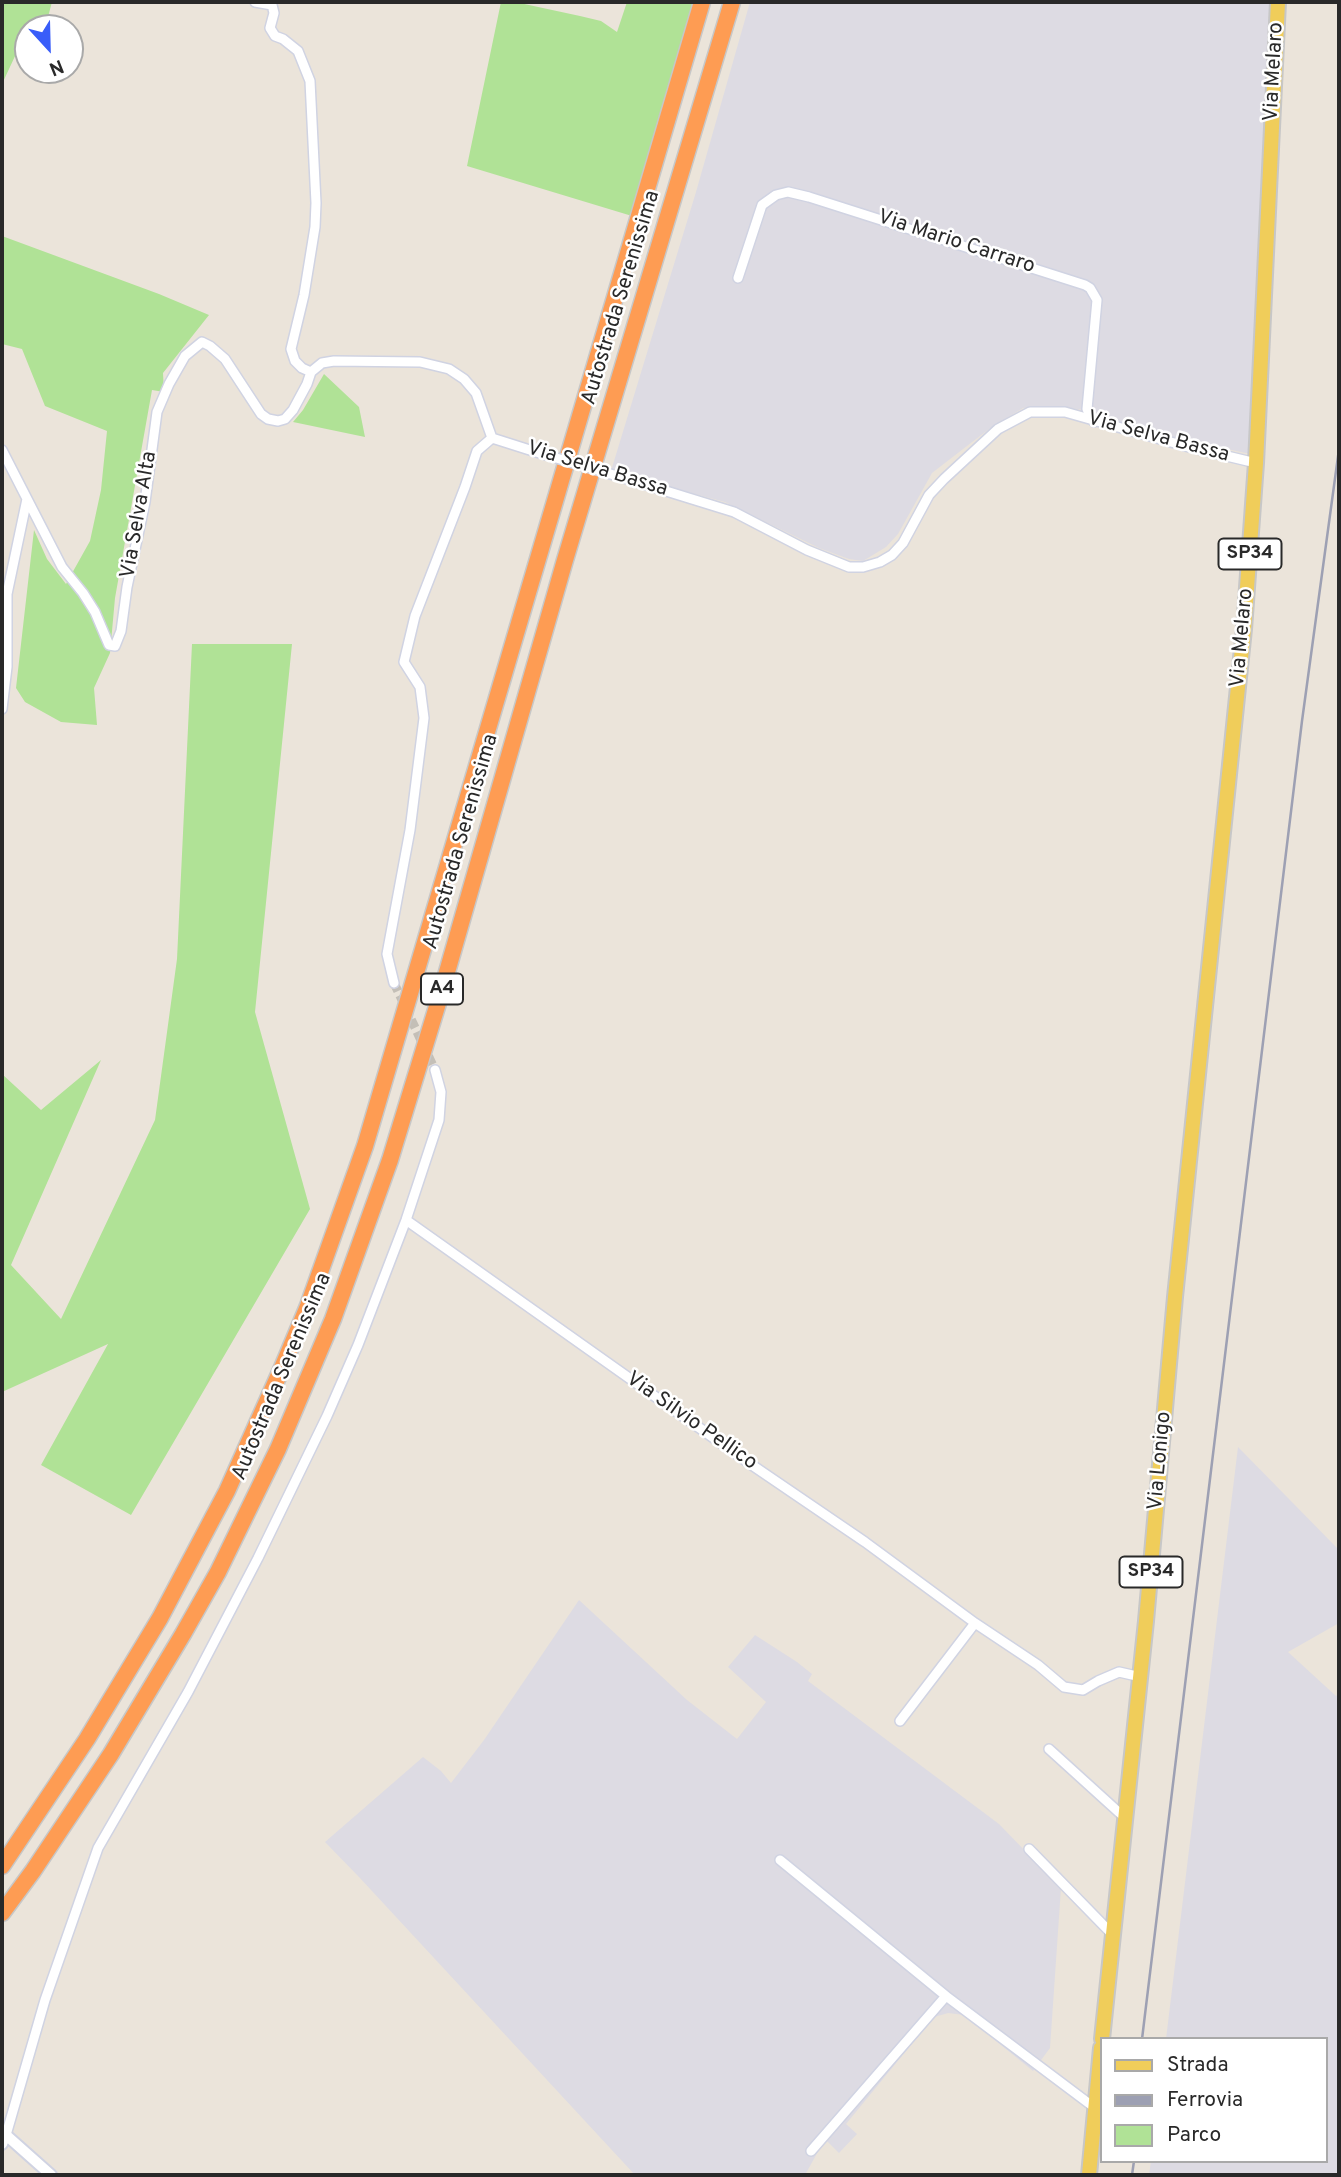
<!DOCTYPE html>
<html>
<head>
<meta charset="utf-8">
<style>
	body { margin:0 }
	#map { position:relative; width:1341px; height:2177px; overflow:hidden; background:#ebe4da; font-family:Overpass,sans-serif }
	canvas { display:block }
	.frame { position:absolute; inset:0; border:4px solid #292929; pointer-events:none }
	.legend { position:absolute; left:1100px; top:2037px; width:228px; height:126px; box-sizing:border-box; background:#fff; border:2px solid #a9a9a9; margin:0; padding:9px 12px; list-style:none; font-size:21px; color:#292929 }
	.legend li { display:flex; align-items:center; gap:14px; height:35px }
	.legend b { width:35px; border:2px solid #a9a9a9 }
	.north { position:absolute; left:14px; top:14px; width:70px; height:70px; box-sizing:border-box; background:#fff; border:2px solid #a9a9a9; border-radius:50%; rotate:158deg; font-size:19px; font-weight:700; line-height:28px; text-align:center; color:#292929 }
	.north::after { content:''; display:block; margin:auto; width:24px; height:32px; background:#395df9; clip-path:polygon(50% 0,100% 100%,50% 72%,0 100%) }
</style>
</head>
<body>
<div id="map">
<canvas width="1341" height="2177"></canvas>
<div class="frame"></div>
<ul class="legend">
<li><b style="height:9px;background:#f0cd5a"></b>Strada</li>
<li><b style="height:9px;background:#9da0b3"></b>Ferrovia</li>
<li><b style="height:19px;background:#b0e296"></b>Parco</li>
</ul>
<div class="north">N</div>
</div>
<script>
const g = document.querySelector('canvas').getContext('2d');
g.lineJoin = 'round';
function fill(path, color) {
  g.fillStyle = color;
  g.fill(path, 'evenodd');
}
function toPath(rows) {
  const path = new Path2D();
  for (const r of rows) {
    path.moveTo(r[0], r[1]);
    for (let i = 2; i < r.length; i += 2) path.lineTo(r[i], r[i + 1]);
  }
  return path;
}
function trace(path, color, width, dash) {
  g.strokeStyle = color;
  g.lineWidth = width;
  g.lineCap = dash ? 'butt' : 'round';
  g.setLineDash(dash || []);
  g.stroke(path);
}
function write(font, color, halo, rows, align = 'center') {
  g.font = font + ' Overpass,sans-serif';
  g.lineWidth = 5;
  g.setLineDash([]);
  g.textBaseline = 'middle';
  g.strokeStyle = halo;
  g.fillStyle = color;
  for (const [text, x, y, turn = 0] of rows) {
    g.save();
    g.translate(x, y);
    g.rotate((+turn || 0) * Math.PI / 180);
    g.textAlign = isNaN(turn) ? turn : align;
    if (halo) g.strokeText(text, 0, 0);
    g.fillText(text, 0, 0);
    g.restore();
  }
}
const industrial = toPath([
	[750,2,1280,2,1255,455,1153,433,1083,410,1059,406,1023,408,989,429,932,473,898,534,886,547,863,561,849,559,819,548,725,502,611,471,696,192],
	[1238,1447,1339,1550,1339,1623,1288,1652,1336,1696,1339,1693,1339,2175,1149,2175,1151,2161,1325,2161,1325,2039,1166,2039],
	[579,1600,687,1700,737,1739,766,1702,728,1667,755,1635,797,1662,812,1674,808,1681,999,1824,1061,1888,1050,2048,1033,2071,964,2015,948,2013,934,2017,846,2124,857,2134,839,2153,825,2139,805,2175,635,2175,359,1877,325,1842,423,1757,441,1771,451,1783,484,1740]
]);
const green = toPath([
	[2,2,52,2,45,28,28,28,28,57,16,54,2,84],
	[501,2,515,2,580,16,601,21,617,32,627,2,696,2,632,216,467,166],
	[2,236,159,294,209,315,163,373,164,392,152,390,115,598,110,653,94,688,97,725,61,722,25,702,16,688,34,530,47,559,66,584,90,541,101,490,107,431,45,406,22,349,2,344],
	[324,374,359,407,365,437,293,422,303,410],
	[192,644,292,644,255,1012,310,1209,131,1515,41,1465,108,1344,2,1392,2,1074,41,1110,101,1060,11,1265,61,1319,155,1120,177,959]
]);
const minorTunnel = toPath([
	[394,983,435,1070]
]);
const minor = toPath([
	[255,2,272,5,274,13,270,28,275,36,283,39,298,51,310,81,316,203,315,227,304,295,291,349,295,361,302,368,311,372,322,363,334,361,420,362,449,369,464,379,476,393,492,438,536,452],
	[738,278,762,205,776,195,788,192,809,197,1085,285,1090,288,1097,300,1087,409,1094,422],
	[2,450,62,567,83,593,95,612,109,645,115,646,121,631,127,587,145,502,157,412,169,384,185,356,202,342,210,346,225,359,261,414,268,419,278,421,285,419,293,410,307,384,311,372],
	[624,478,734,512,807,550,849,567,863,567,880,562,892,555,903,543,929,495,944,479,998,429,1030,412,1065,412,1185,446,1256,463],
	[2,709,7,667,7,594,27,499],
	[394,983,387,954,410,830,424,718,420,687,404,662,415,616,465,487,477,451,492,438],
	[406,1220,749,1463,865,1542,975,1623,1038,1665,1064,1687,1083,1690,1098,1681,1119,1672,1141,1677],
	[900,1721,975,1623],
	[1049,1749,1124,1817],
	[1029,1849,1113,1935],
	[780,1860,946,1996],
	[6,2135,45,2000,98,1848,188,1692,258,1558,327,1416,358,1345,406,1220,439,1120,441,1092,435,1070],
	[811,2151,946,1996,1095,2108]
]);
const tertiary = toPath([
	[2,2144,6,2135,51,2175]
]);
const primary = toPath([
	[1102,2039,1146,1621,1175,1297,1244,629,1256,463,1278,2],
	[1089,2175,1101,2048]
]);
const motorway = toPath([
	[2,1866,87,1739,160,1618,227,1491,282,1368,308,1306,365,1146,702,2],
	[2,1913,33,1871,111,1754,183,1634,218,1572,278,1449,333,1319,390,1160,439,1000,565,560,732,2]
]);
const rail = toPath([
	[1142,2039,1302,721,1339,449],
	[1132,2175,1134,2161]
]);
const minorBridge = toPath([
	[536,452,624,478]
]);
const shields = [
	[1250,554,63],
	[442,989,42],
	[1151,1572,63]
];
const shieldNames = [
	["SP34",1250,554],
	["A4",442,989],
	["SP34",1151,1572]
];
const streetNames = [
	["Via Melaro",1275,72,-87],
	["Via Mario Carraro",956,243,18],
	["Autostrada Serenissima",622,298,-73],
	["Via Selva Bassa",1158,438,15],
	["Via Selva Bassa",597,470,17],
	["Via Selva Alta",140,515,-80],
	["Via Melaro",1243,638,-85],
	["Autostrada Serenissima",462,842,-74],
	["Autostrada Serenissima",283,1377,-67],
	["Via Silvio Pellico",691,1422,35],
	["Via Lonigo",1161,1461,-85]
];
fill(industrial, '#dddbe3');
fill(green, '#b0e296');
trace(minorTunnel, '#c4bfb7', 9, [9, 4.5]);
trace(minor, '#d0d3e2', 12);
trace(tertiary, '#d0d3e2', 14);
trace(primary, '#c7c7c7', 18);
trace(motorway, '#c7c7c7', 19);
trace(minor, '#fff', 9);
trace(tertiary, '#fff', 10);
trace(primary, '#f0cd5a', 14);
trace(motorway, '#fe9c53', 16);
trace(rail, '#9da0b3', 2.5);
trace(minorBridge, '#d0d3e2', 12, []);
trace(minorBridge, '#fff', 9);
for (const [x, y, w] of shields) {
  const box = new Path2D();
  box.roundRect(x - w / 2, y - 15.5, w, 31, 5);
  g.fillStyle = '#fff';
  g.fill(box);
  trace(box, '#292929', 2);
}
write('bold 19px', '#292929', null, shieldNames);
write('21px', '#292929', '#fff', streetNames);
</script>
</body>
</html>
